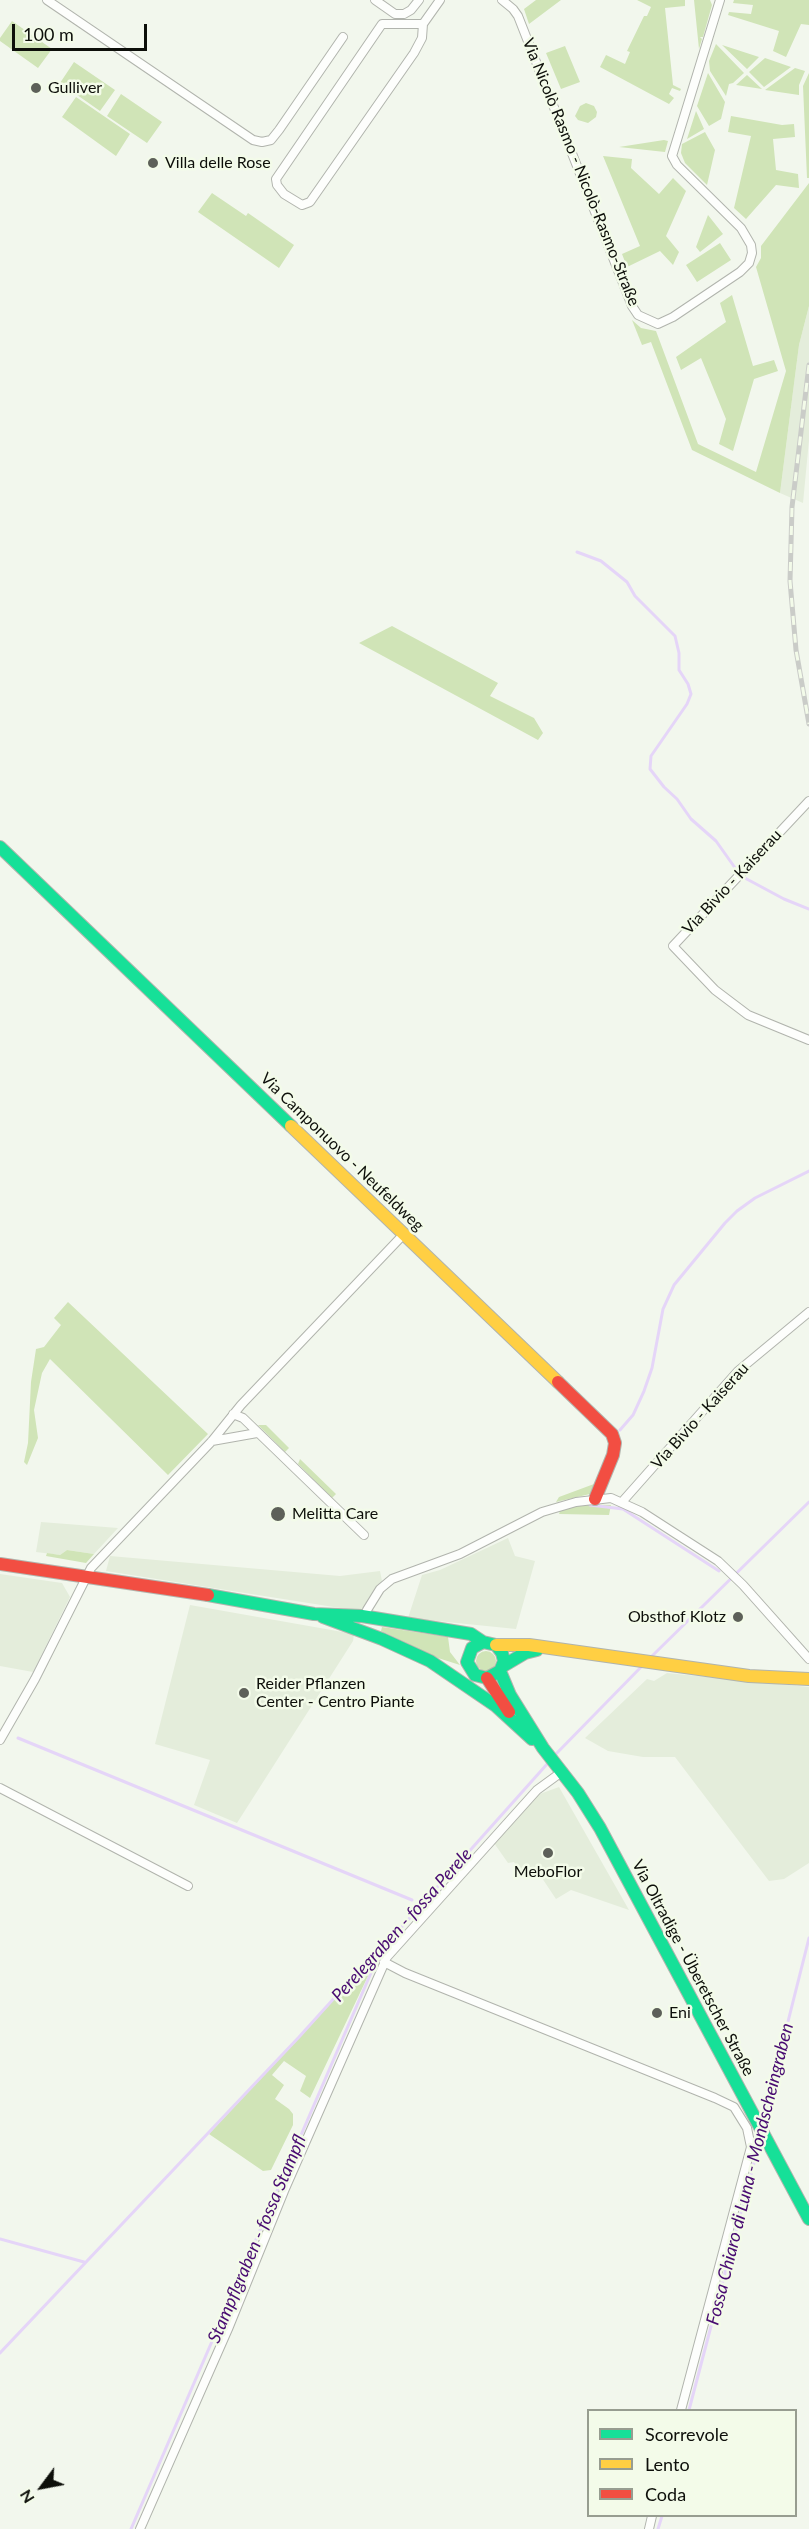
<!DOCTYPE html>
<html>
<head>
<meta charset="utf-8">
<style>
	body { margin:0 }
	#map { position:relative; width:809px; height:2529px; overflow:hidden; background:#f2f7ed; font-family:Lato,sans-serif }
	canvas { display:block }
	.legend { position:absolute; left:587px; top:2409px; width:210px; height:108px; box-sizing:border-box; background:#f3fbe9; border:2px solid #979d90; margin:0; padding:8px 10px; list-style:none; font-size:18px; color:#0d0f0a }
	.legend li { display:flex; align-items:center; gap:12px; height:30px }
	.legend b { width:30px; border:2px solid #979d90 }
	.north { position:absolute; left:12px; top:2457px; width:60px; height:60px; -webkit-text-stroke:4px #f3fbe9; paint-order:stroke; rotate:238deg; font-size:16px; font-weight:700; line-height:24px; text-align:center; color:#0d0f0a }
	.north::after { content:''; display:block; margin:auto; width:21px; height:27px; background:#0d0f0a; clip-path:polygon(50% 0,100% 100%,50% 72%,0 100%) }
	.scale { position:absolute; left:12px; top:24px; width:135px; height:27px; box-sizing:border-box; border:3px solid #0d0f0a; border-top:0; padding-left:8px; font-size:18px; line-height:21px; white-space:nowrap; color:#0d0f0a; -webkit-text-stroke:4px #f3fbe9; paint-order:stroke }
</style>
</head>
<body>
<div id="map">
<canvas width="809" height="2529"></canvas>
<ul class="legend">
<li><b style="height:8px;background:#16e098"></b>Scorrevole</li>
<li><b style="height:8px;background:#ffcf43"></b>Lento</li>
<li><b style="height:8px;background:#f24e42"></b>Coda</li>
</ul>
<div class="north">N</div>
<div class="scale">100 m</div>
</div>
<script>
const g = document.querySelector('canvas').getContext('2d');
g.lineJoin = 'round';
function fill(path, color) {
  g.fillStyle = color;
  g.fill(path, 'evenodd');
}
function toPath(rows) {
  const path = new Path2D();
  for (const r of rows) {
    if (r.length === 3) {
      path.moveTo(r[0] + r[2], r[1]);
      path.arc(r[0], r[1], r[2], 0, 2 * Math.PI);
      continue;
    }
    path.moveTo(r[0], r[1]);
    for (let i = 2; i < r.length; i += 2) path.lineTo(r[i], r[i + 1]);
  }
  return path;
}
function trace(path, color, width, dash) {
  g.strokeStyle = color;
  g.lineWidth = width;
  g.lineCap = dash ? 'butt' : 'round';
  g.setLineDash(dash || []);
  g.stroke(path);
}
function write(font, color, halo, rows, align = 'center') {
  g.font = font + ' Lato,sans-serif';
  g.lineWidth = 5;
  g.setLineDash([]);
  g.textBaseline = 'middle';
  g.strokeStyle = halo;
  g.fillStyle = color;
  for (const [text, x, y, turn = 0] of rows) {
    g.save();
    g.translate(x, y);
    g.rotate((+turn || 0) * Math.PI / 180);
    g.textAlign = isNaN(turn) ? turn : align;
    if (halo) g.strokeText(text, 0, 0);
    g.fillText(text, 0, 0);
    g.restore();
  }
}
const built = toPath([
	[809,306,809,440,803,503,780,493,799,345],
	[41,1522,118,1528,94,1554,67,1550,60,1555,36,1552],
	[508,1538,515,1556,535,1561,516,1629,408,1618,422,1575,440,1570],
	[110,1556,340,1576,380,1571,382,1581,365,1606,359,1611,106,1571],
	[0,1574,62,1583,70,1597,33,1672,0,1666],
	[190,1605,354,1634,353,1641,237,1823,194,1805,210,1760,155,1744],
	[667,1673,809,1687,809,1863,784,1879,769,1881,675,1757,643,1757,608,1751,585,1738,647,1679,654,1681],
	[559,1787,629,1910,571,1890,556,1899,542,1878,520,1871,514,1862,508,1863,494,1843,537,1795]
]);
const green = toPath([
	[536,0,561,0,529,24,524,9],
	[637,0,685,0,685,6,665,8,673,85,681,89,680,91,672,88,669,94,674,98,669,104,600,67,606,55,625,64,630,52,627,51,644,16,647,16,651,7],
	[694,0,710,0,712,5,703,37,700,37,702,39,699,49],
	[734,0,809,0,809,25,801,24,786,57,773,51,779,31,728,15,729,12,751,14,753,5,733,3],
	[12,21,52,49,38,68,0,41,0,38],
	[716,44,744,73,733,83,729,84,726,96,710,71,709,61],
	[722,45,759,57,747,69],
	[565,46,580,82,561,89,546,53],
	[765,58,791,67,764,87,749,72],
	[74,62,115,90,100,111,60,83],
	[795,68,805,71,799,85,799,95,765,90],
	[708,73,725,102,721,119,709,126,697,106],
	[809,73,809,178,807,178,803,86],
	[747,75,762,89,736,85],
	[121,94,162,122,147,143,107,116],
	[76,97,130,134,116,156,62,117],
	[586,103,594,106,597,112,596,117,588,123,578,120,575,116,580,106],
	[696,111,704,129,687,139],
	[731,116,782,125,794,124,795,137,773,139,776,170,798,174,799,188,776,185,746,219,734,208,751,136,728,132],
	[705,132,715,150,707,185,685,163,681,153,682,144],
	[664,140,668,141,665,152,619,147],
	[603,156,632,159,631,168,659,194,673,178,686,191,666,236,679,252,673,265,660,251,627,267,622,254,640,246],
	[809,183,809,306,799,345,780,493,692,450,651,342,642,345,632,320,641,328,656,331,698,444,756,472,786,371,756,267,761,258,761,246],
	[212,193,246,216,248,213,294,245,279,268,198,212],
	[708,215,723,234,700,252,696,247],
	[720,243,731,260,697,282,686,265],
	[732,295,753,366,774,360,778,371,754,379,733,451,719,444,726,419,701,358,681,370,676,357,726,322,720,303],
	[392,626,498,683,490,696,534,718,543,733,538,740,359,643],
	[68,1302,208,1434,168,1475,50,1359,42,1373,34,1410,38,1438,27,1465,24,1462,28,1443,31,1382,36,1349,44,1347,61,1325,54,1318],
	[258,1425,266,1425,289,1448,285,1452],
	[300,1459,336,1494,332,1498,298,1464],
	[594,1484,590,1494,556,1502,559,1497],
	[577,1504,611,1505,609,1515,559,1514,561,1508],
	[67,1550,94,1554,86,1563,46,1556,47,1553,60,1555],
	[382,1627,448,1637,450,1652,460,1665,438,1658,381,1631],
	[486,1661,10],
	[362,1969,369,1974,310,2098,300,2091,306,2076,284,2061,272,2075,284,2085,275,2099,289,2109,293,2114,293,2125,271,2170,263,2171,209,2134]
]);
const stream = toPath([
	[577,552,601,561,627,582,635,596,675,636,679,653,679,670,688,684,691,694,687,704,651,756,650,769,664,787,677,799,691,819,716,841,738,872],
	[743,877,784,899,809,909],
	[620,1430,633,1415,644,1391,652,1368,663,1309,674,1285,725,1223,737,1211,755,1198,809,1171],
	[590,1505,623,1509,719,1571],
	[651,1657,809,1502],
	[18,1738,412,1900],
	[554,1756,644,1664],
	[763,2121,809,1938],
	[0,2239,84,2262],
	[0,2353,299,2037,365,1964,382,1949,548,1763],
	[689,2410,760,2140],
	[131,2529,380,1952],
	[658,2529,662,2516]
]);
const street = toPath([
	[47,0,253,140,262,142,271,140,279,130,343,37],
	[375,0,395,14,404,14,411,10,419,0],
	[502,0,513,9,518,16,632,306,638,315,658,324,673,317,740,272,749,263,752,253,751,245,741,228,677,165,672,156,720,0],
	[423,24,382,24,276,179,277,185,284,194,302,205,310,202,414,53,422,38,423,24,440,0],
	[809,801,673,946,715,990,748,1015,809,1040],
	[233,1414,243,1418,364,1535],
	[212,1441,257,1433],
	[622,1502,738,1371,809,1312],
	[367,1610,380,1589,392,1579,460,1554,542,1512,576,1502,611,1498,642,1512,718,1561,743,1585,809,1659],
	[0,1740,35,1679,91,1568,212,1441,241,1405,402,1236],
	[0,1788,188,1886],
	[384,1962,405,1973,715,2098,734,2107,747,2128,751,2147,681,2410],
	[140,2529,228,2329,284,2191,387,1957,537,1790,563,1771],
	[649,2529,652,2516]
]);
const fast = toPath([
	[0,847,291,1126],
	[208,1595,314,1614,362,1616,471,1634,483,1642,496,1645,502,1653,504,1661,500,1671,487,1678,475,1675,467,1662,472,1648,483,1642],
	[323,1617,382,1639,430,1661,496,1706,532,1739],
	[503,1666,525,1653,537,1650],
	[500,1671,510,1695,543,1748,578,1793,600,1828,809,2219]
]);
const slow = toPath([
	[291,1126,558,1382],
	[496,1645,529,1645,749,1676,809,1679]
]);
const jam = toPath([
	[558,1382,612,1434,615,1443,613,1455,595,1499],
	[0,1564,208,1595],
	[487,1678,509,1712]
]);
const rail = toPath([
	[809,365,792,507,790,581,796,650,809,724]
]);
const markers = [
	[36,88,6,"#5d6059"],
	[153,163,6,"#5d6059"],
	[278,1514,8,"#5d6059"],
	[738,1617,6,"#5d6059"],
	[244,1693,6,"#5d6059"],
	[548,1853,6,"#5d6059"],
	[657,2013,6,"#5d6059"]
];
const poiNames = [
	["Gulliver",48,88],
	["Villa delle Rose",165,163],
	["Melitta Care",292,1514],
	["Obsthof Klotz",726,1617,"right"],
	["Reider Pflanzen",256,1684],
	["Center - Centro Piante",256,1702],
	["MeboFlor",548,1872,"center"],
	["Eni",669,2013]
];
const streetNames = [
	["Via Nicolò Rasmo - Nicolò-Rasmo-Straße",581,172,68],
	["Via Bivio - Kaiserau",732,882,-47],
	["Via Camponuovo - Neufeldweg",342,1152,44],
	["Via Bivio - Kaiserau",700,1416,-48],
	["Via Oltradige - Überetscher Straße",693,1968,62]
];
const waterNames = [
	["Perelegraben - fossa Perele",402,1925,-48],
	["Fossa Chiaro di Luna - Mondscheingraben",750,2174,-76],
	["Stampflgraben - fossa Stampfl",257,2239,-67]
];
fill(built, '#e4eddb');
fill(green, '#d0e4b7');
trace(stream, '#e5d5f8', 3);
trace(street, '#b1b4ad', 10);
trace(fast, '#b1b4ad', 14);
trace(slow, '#b1b4ad', 14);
trace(jam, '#b1b4ad', 14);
trace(street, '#fdfefc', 8);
trace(fast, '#16e098', 12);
trace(slow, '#ffcf43', 12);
trace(jam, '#f24e42', 12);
trace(rail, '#caccc8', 5);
trace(rail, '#f3fbe9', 3, [9]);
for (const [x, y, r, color] of markers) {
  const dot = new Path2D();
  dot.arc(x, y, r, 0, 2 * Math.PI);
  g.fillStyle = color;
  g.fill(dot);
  trace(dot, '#f3fbe9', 2);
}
write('16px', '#0d0f0a', '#f3fbe9', poiNames, 'left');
write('16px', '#0d0f0a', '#f3fbe9', streetNames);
write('italic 18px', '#480b71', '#f3fbe9', waterNames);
</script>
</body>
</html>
